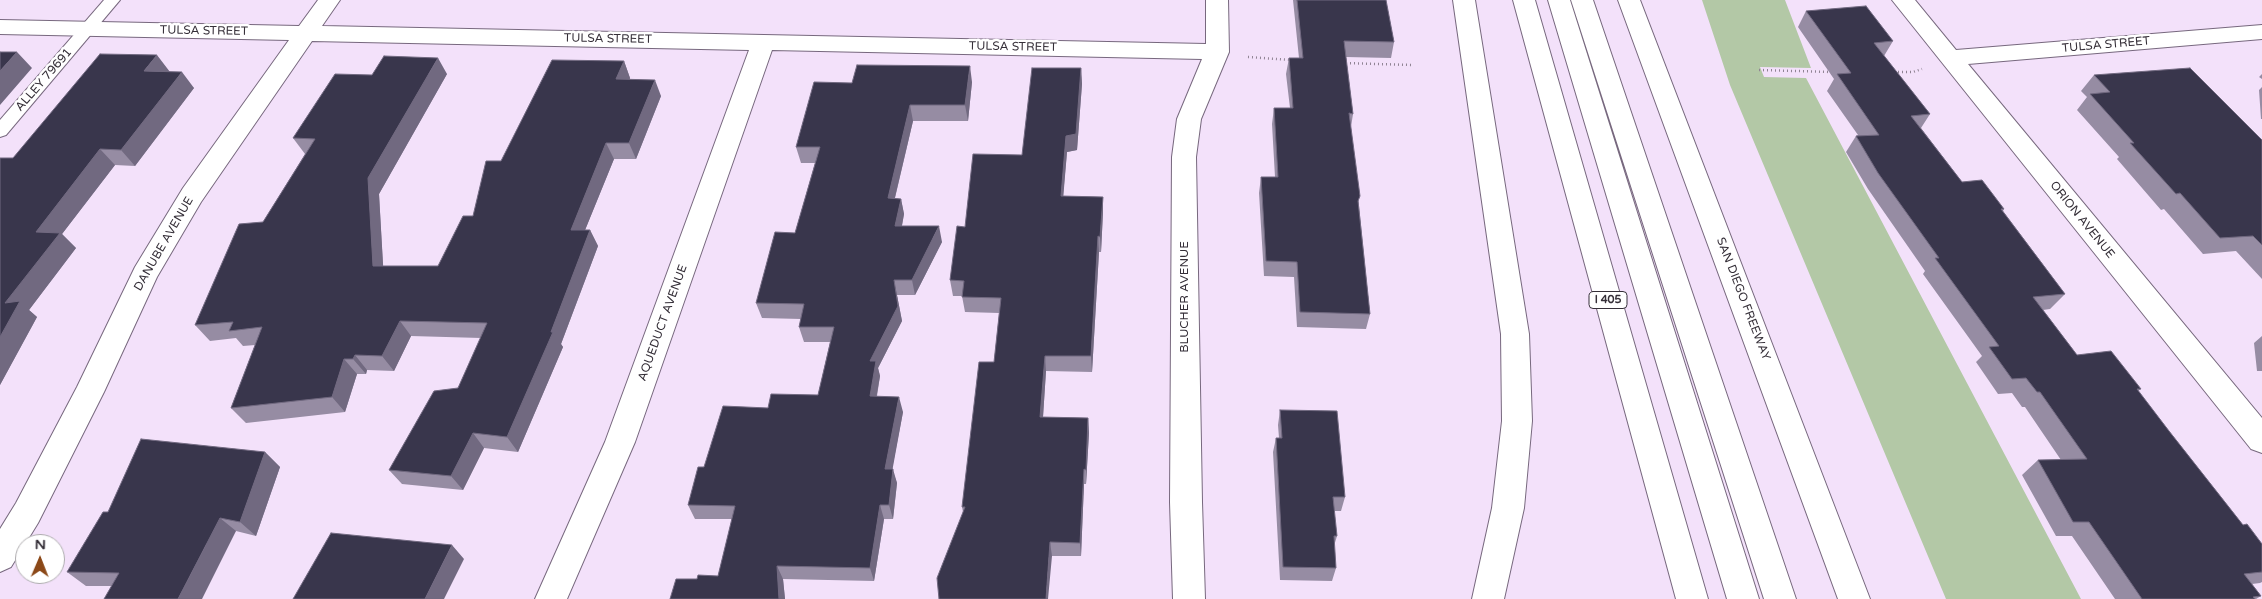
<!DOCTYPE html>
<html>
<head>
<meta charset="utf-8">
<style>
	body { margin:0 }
	#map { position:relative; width:2262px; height:599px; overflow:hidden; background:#f3e1fa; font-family:"Varela Round",sans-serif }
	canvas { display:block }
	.north { position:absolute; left:15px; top:534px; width:50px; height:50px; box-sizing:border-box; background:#fff; border:1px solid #aeacaf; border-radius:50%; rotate:1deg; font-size:14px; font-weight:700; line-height:20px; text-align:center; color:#352f38 }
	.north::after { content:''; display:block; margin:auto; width:18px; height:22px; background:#8b4818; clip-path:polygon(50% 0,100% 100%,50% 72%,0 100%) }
</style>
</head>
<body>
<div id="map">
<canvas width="2262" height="599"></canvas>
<div class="north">N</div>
</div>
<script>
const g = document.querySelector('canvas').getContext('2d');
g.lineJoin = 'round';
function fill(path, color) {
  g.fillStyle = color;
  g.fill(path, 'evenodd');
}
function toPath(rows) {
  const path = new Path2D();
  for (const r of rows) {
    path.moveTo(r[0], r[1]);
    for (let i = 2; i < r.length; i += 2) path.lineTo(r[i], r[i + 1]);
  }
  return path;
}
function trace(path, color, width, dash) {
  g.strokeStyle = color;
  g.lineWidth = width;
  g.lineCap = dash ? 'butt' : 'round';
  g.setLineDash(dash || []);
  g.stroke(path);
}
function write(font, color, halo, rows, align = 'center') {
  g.font = font + ' "Varela Round",sans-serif';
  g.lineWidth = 5;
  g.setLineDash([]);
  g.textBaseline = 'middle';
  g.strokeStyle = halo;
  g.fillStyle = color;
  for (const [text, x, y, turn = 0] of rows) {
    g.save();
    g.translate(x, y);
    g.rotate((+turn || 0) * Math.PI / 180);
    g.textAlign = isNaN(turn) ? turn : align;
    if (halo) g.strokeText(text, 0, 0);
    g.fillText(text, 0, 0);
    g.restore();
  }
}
const green = toPath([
	[1702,0,1785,0,1811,68,1760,67,1764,77,1806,78,2081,599,1946,599,1730,85]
]);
const path = toPath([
	[1248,57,1291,60],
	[1342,63,1412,65],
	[1759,70,1832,72],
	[1894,72,1913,72,1922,69]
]);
const lane = toPath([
	[104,0,120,0,6,135,0,137,0,120,104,0]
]);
const street = toPath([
	[318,0,340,0,322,26,1206,44,1206,0,1228,0,1229,52,1201,119,1196,157,1202,502,1205,599,1173,599,1170,502,1172,157,1177,119,1202,59,772,50,635,442,567,599,535,599,605,442,749,50,312,41,201,202,157,277,104,392,38,523,11,567,0,572,0,529,16,503,77,387,135,267,183,188,289,40,0,34,0,20,299,26,318,0],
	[1892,0,1915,0,1956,50,2262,25,2262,39,1968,64,2262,418,2262,453,2251,449,1892,0]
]);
const highway = toPath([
	[1453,0,1475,0,1529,334,1532,421,1524,508,1504,599,1472,599,1492,508,1502,421,1501,334,1453,0],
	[1513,0,1535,0,1708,599,1676,599,1513,0],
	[1548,0,1570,0,1759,599,1727,599,1548,0],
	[1571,0,1593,0,1796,599,1764,599,1571,0],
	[1618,0,1640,0,1870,599,1838,599,1618,0]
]);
const wall = toPath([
	[1293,0,1386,0,1394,42,1391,58,1346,57,1353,114,1351,127,1370,314,1366,329,1297,327,1294,277,1264,276,1259,193,1261,177,1275,177,1272,124,1274,108,1290,108,1286,74,1289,58,1299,58],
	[1806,11,1893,41,1884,56,1930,114,1921,128,1962,182,2004,209,2003,211,2065,294,2050,309,2043,310,2077,355,2141,389,2138,391,2169,431,2243,525,2262,544,2262,582,2260,583,2252,584,2261,596,2256,599,2115,599,2072,536,2056,536,2022,475,2038,460,2061,460,2025,407,2022,407,2012,393,1998,394,1976,362,1982,356,1923,274,1925,271,1868,189,1846,152,1856,136,1858,135,1827,91,1834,79,1798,27],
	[624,61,630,78,630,79,661,96,636,159,614,159,585,230,590,230,598,246,561,344,563,347,518,452,484,448,463,490,402,484,389,470,458,388,481,338,411,336,394,371,367,370,366,374,357,374,345,412,246,423,231,408,255,345,243,346,236,338,210,341,195,325,263,222,305,154,293,138,372,75,447,74,379,194,383,266,438,266,473,216,501,161],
	[1081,68,1082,84,1077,150,1067,152,1063,196,1103,197,1103,212,1101,252,1099,252,1092,372,1046,371,1043,417,1088,418,1089,433,1086,484,1084,484,1081,556,1052,556,963,512,962,507,994,362,999,313,965,312,962,296,953,296,950,280,965,227,1022,155],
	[169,72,194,88,135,166,115,165,62,234,76,248,29,310,37,317,0,385,13,158],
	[2262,74,2262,79,2259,77],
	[2094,75,2262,140,2262,279,2236,251,2203,254,2164,209,2161,210,2117,159,2119,157,2077,110,2087,97,2081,91],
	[972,82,968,121,913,121,895,198,901,199,904,214,902,226,942,242,915,295,897,295,902,321,878,368,880,376,877,396,903,412,892,469,897,483,893,519,884,519,874,581,783,579,785,599,670,599,697,579,718,576,732,519,695,519,688,505,704,467,768,408,818,395,830,342,804,342,799,327,801,319,762,318,756,303,795,233,815,163,801,163,796,147,852,83],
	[2262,87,2262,119,2261,119,2259,90],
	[2262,336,2262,371,2257,371,2254,343],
	[1280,410,1345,497,1341,511,1334,511,1337,536,1334,546,1336,568,1332,581,1280,580,1273,452,1276,438,1279,438,1278,425],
	[265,452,280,467,256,536,236,531,111,586,86,586,67,572,108,512]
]);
const shadedWall = toPath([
	[17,52,32,68,0,105,0,71],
	[157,55,170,72,144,71],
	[438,58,447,74,379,194,384,281,373,266,368,178],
	[624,61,630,78,623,95,616,79],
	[970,66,972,82,968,121,965,105],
	[1081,68,1082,84,1077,150,1067,152,1062,212,1061,196,1066,136],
	[182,72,194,88,135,166,121,150],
	[655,80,661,96,636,159,629,143],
	[910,105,913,121,891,214,888,198],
	[606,143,614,159,579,245,571,230],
	[100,149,115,165,62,234,76,248,29,310,37,317,0,385,0,337,5,303,36,232],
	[1103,197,1103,212,1101,252,1100,237],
	[901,199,904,214,899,241,895,226],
	[939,226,942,242,915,295,912,280],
	[590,230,598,246,561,344,563,347,518,452,507,437,551,332],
	[1098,236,1099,252,1092,372,1091,356],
	[894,280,902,321,878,368,880,376,874,411,870,396,870,361],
	[400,321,411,336,394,371,382,356],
	[355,355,367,370,366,374,353,359],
	[1045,356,1046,371,1042,432,1040,417],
	[344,359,357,374,345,412,332,397],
	[899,397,903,412,890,483,885,469],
	[1088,418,1089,433,1086,484,1086,470],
	[473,433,484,448,463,490,451,476],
	[265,452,280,467,256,536,240,522],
	[893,469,897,483,893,519,889,505],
	[1084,469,1084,484,1081,556,1080,543],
	[880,505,884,519,874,581,870,568],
	[220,518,236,531,202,599,178,599],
	[1050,542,1052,556,1048,599,1046,599],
	[452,545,464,559,444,599,425,599],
	[777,566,783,579,785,599,779,599]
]);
const building = toPath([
	[1297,0,1386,0,1394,42,1344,41,1353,114,1349,113,1360,196,1358,201,1370,314,1300,312,1297,262,1266,261,1261,177,1278,177,1274,108,1293,108,1289,58,1303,58,1297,0],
	[1866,6,1893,41,1874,43,1930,114,1911,116,1962,182,1982,180,2004,209,2001,209,2065,294,2033,297,2077,355,2111,351,2141,389,2137,389,2169,431,2243,525,2247,524,2262,544,2262,572,2244,574,2261,596,2253,597,2255,599,2142,599,2089,522,2073,522,2038,460,2087,459,2040,392,2037,392,2026,378,2012,379,1989,347,1999,346,1935,258,1939,258,1878,173,1856,136,1879,135,1837,74,1851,73,1806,11,1866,6],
	[0,52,17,52,0,71,0,52],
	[100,54,157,55,144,71,182,72,121,150,100,149,36,232,60,233,5,303,20,301,0,337,0,158,13,158,100,54],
	[384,56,438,58,368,178,373,266,438,266,463,216,473,216,486,161,501,161,552,60,624,61,616,79,655,80,629,143,606,143,571,230,590,230,551,332,553,332,507,437,473,433,451,476,389,470,434,391,458,388,487,323,400,321,382,356,355,355,353,359,344,359,332,397,231,408,262,327,229,331,233,322,195,325,239,224,263,222,315,139,293,138,335,74,372,75,384,56],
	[857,65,970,66,965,105,910,105,888,198,901,199,895,226,939,226,912,280,894,280,898,306,870,361,876,361,870,396,899,397,885,469,893,469,889,505,880,505,870,568,777,566,779,599,670,599,676,579,697,579,698,575,718,576,735,506,688,505,698,467,704,467,723,406,768,408,771,394,818,395,834,327,799,327,804,304,756,303,775,232,795,233,820,147,796,147,814,82,852,83,857,65],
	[1032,68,1081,68,1076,134,1066,136,1061,196,1103,197,1100,237,1098,236,1091,356,1045,356,1040,417,1088,418,1086,470,1084,469,1080,543,1050,542,1046,599,939,599,937,578,965,507,962,507,979,362,994,362,1001,298,962,297,964,281,950,280,957,226,965,227,973,154,1022,155,1032,68],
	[2190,68,2262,140,2262,245,2253,236,2220,238,2180,193,2176,194,2130,143,2134,143,2090,94,2110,92,2094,75,2190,68],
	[1280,410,1337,411,1345,497,1333,497,1337,536,1334,536,1336,568,1283,567,1276,438,1282,438,1280,410],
	[141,439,265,452,240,522,220,518,178,599,104,599,119,573,67,572,103,512,108,512,141,439],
	[331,533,452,545,425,599,293,599,331,533]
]);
const shields = [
	[1608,300,38]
];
const shieldNames = [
	["I 405",1608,300]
];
const streetNames = [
	["TULSA STREET",204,31,1],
	["TULSA STREET",608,39,1],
	["TULSA STREET",2106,45,-5],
	["TULSA STREET",1013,47,1],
	["ALLEY 79691",44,80,-49],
	["ORION AVENUE",2082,220,51],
	["DANUBE AVENUE",164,244,-60],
	["BLUCHER AVENUE",1185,297,-90],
	["SAN DIEGO FREEWAY",1743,299,69],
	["AQUEDUCT AVENUE",663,323,-70]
];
fill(green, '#b3c8a6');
trace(lane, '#77687e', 2);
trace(street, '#77687e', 2);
trace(highway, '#77687e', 2);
trace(path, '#8f8393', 2.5, [1, 3]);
fill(lane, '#fff');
fill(street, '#fff');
fill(highway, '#fff');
fill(wall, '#968ca3');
fill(shadedWall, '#716980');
fill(building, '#39364c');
trace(building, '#716980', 1);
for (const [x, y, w] of shields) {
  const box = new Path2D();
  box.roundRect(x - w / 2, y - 8.5, w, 17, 4);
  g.fillStyle = '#fff';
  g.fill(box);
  trace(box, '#352f38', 1);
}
write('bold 11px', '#352f38', null, shieldNames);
write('12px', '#352f38', '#fff', streetNames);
</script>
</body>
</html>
